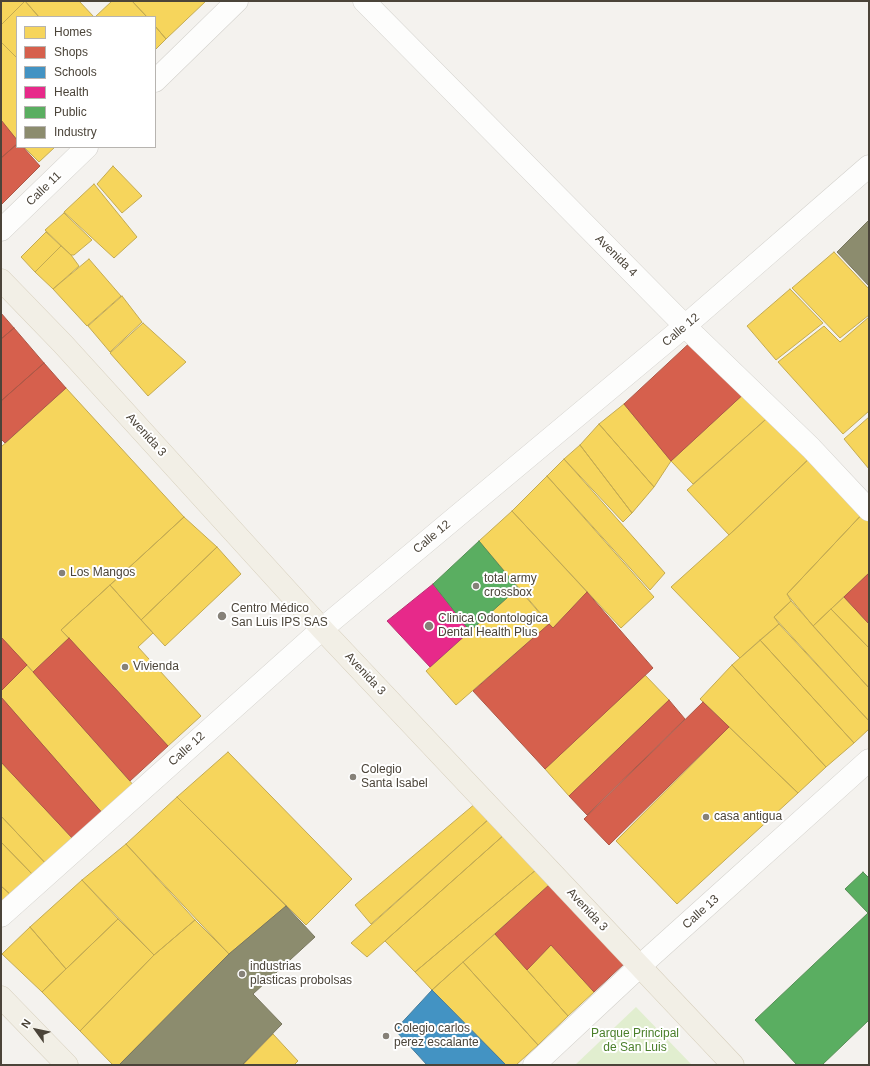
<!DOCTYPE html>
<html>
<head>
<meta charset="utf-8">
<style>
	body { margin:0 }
	#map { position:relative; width:870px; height:1066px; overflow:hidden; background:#f4f2ee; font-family:Helvetica,sans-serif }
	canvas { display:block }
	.frame { position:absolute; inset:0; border:2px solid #4b4439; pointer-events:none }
	.legend { position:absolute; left:16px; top:16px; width:140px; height:132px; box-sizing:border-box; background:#fff; border:1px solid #b7b4b0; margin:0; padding:5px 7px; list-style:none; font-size:12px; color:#4b4439 }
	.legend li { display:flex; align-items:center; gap:8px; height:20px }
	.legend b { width:20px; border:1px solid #b7b4b0 }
	.north { position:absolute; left:16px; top:1010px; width:40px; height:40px; -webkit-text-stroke:3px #fff; paint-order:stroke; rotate:303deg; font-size:11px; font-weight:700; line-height:16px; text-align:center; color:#4b4439 }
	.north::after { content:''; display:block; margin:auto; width:14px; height:18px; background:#4b4439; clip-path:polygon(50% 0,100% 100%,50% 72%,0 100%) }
</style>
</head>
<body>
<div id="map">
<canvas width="870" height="1066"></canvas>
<div class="frame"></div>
<ul class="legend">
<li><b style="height:11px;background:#f6d55c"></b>Homes</li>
<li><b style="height:11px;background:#d6604d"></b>Shops</li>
<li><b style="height:11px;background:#4393c3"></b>Schools</li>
<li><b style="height:11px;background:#e7298a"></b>Health</li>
<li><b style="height:11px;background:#5aae61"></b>Public</li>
<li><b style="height:11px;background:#8c8c6e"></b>Industry</li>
</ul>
<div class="north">N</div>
</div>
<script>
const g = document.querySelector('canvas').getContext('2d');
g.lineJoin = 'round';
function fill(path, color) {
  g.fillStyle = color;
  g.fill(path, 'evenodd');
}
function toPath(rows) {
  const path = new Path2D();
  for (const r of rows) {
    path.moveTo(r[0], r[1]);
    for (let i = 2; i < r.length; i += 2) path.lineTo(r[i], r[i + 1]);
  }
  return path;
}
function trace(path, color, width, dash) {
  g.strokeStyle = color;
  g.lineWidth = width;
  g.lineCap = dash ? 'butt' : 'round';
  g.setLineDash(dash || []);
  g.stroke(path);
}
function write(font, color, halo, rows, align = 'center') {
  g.font = font + ' Helvetica,sans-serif';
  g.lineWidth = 4;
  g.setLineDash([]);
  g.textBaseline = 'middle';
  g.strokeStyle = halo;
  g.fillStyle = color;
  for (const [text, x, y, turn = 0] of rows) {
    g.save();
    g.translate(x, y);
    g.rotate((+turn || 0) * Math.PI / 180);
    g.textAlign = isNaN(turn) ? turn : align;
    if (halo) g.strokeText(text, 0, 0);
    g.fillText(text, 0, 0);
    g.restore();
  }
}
const green = toPath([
	[636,1007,692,1065,575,1065]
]);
const homes = toPath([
	[1,1,25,1,1,25,1,1],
	[25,1,79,1,94,17,39,17,25,1],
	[25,1,39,17,17,17,17,58,1,42,1,25,25,1],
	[112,1,132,1,147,17,95,17,112,1],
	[132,1,206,1,166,39,155,26,155,17,147,17,132,1],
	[155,26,166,39,155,50,155,26],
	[1,42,17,58,17,140,1,120,1,42],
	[24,147,55,147,39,162,24,147],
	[113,166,142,196,122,213,97,184,113,166],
	[94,184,137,237,114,258,64,212,94,184],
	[64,213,92,240,74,255,71,255,45,230,64,213],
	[46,232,61,246,35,272,21,257,46,232],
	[61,246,71,255,79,266,53,289,35,272,61,246],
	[834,252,869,289,869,315,840,338,792,288,834,252],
	[89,259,121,296,87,326,53,289,89,259],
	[790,289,823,323,776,360,747,326,790,289],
	[122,296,142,322,110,352,88,326,122,296],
	[869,317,869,411,843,434,778,362,824,326,840,342,869,317],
	[143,323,186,362,148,396,110,353,143,323],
	[66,388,184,517,61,630,69,638,33,672,1,637,1,447,66,388],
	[748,390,774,412,693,484,671,461,748,390],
	[624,404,671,461,654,487,599,424,624,404],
	[774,412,815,453,729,535,687,490,774,412],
	[869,417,869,469,844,439,869,417],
	[599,424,654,487,632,513,580,445,599,424],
	[580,445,632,513,623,522,564,459,580,445],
	[815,453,867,509,787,594,791,601,774,617,779,624,740,658,671,587,741,524,815,453],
	[564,459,665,573,650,590,547,476,564,459],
	[547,476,654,597,621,628,512,511,547,476],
	[867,509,869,511,869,573,813,626,787,594,867,509],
	[512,511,587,592,553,628,479,541,512,511],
	[184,517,217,547,141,620,110,585,184,517],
	[217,547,241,574,165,646,141,620,217,547],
	[110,585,153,633,138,647,201,716,168,746,61,630,110,585],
	[518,588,549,624,456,705,426,671,518,588],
	[844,597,869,624,869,648,831,609,844,597],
	[791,601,869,688,869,721,774,617,791,601],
	[831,609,869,648,869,688,813,626,831,609],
	[779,624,869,721,869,729,854,743,760,640,779,624],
	[760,640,854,743,826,767,732,665,760,640],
	[27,665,135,787,104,815,1,697,1,691,27,665],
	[732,665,826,767,798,793,700,699,732,665],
	[645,675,669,700,569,796,545,769,645,675],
	[729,727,798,793,677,904,616,841,729,727],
	[228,752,352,879,306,925,177,797,228,752],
	[1,762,74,840,48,866,1,816,1,762],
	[177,797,286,906,229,954,126,844,177,797],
	[476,803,490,818,371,924,355,905,476,803],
	[1,816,48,866,33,875,1,842,1,816],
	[490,818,505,834,367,957,351,943,490,818],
	[505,834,537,869,415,972,385,941,505,834],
	[1,842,33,875,12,896,1,886,1,842],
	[126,844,195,920,154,955,82,880,126,844],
	[537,869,549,885,432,990,415,972,537,869],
	[82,880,118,919,66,969,30,927,82,880],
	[1,886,12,896,1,906,1,886],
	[118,919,154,955,80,1031,42,992,118,919],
	[195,920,229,954,119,1065,113,1065,80,1031,154,955,195,920],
	[30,927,66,969,42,992,2,954,30,927],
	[495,934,568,1016,538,1045,463,962,495,934],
	[551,945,594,992,568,1016,527,970,551,945],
	[463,962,538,1045,516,1065,506,1065,432,990,463,962],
	[273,1034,298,1061,294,1065,243,1065,273,1034]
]);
const shops = toPath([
	[1,120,17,140,17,144,1,158,1,120],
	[17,144,17,147,23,147,40,166,1,205,1,158,17,144],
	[1,313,14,328,1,339,1,313],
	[14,328,44,363,1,401,1,339,14,328],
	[696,337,748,390,671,461,624,404,696,337],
	[44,363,66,388,5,443,1,439,1,401,44,363],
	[869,573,869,624,844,597,869,573],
	[587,592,653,668,545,769,473,691,549,624,553,628,587,592],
	[1,637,27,665,1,691,1,637],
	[69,638,168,746,130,781,33,672,69,638],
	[1,697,104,815,74,840,1,762,1,697],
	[669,700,685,719,587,815,569,796,669,700],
	[703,702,729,727,609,845,584,819,703,702],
	[549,885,626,962,594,992,551,945,527,970,495,934,549,885]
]);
const schools = toPath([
	[432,990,506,1065,427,1065,395,1030,432,990]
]);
const health = toPath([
	[433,584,470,631,430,667,387,621,433,584]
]);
const public = toPath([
	[479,541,518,588,470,631,433,584,479,541],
	[863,872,869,878,869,1020,822,1065,797,1065,755,1020,868,913,845,889,863,872]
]);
const industry = toPath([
	[869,220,869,286,837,252,869,220],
	[286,906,315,937,253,994,282,1024,242,1065,119,1065,229,954,286,906]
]);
const minor = toPath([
	[364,1,696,337,811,448,869,510],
	[155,81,237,1],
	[1,230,87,147],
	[1,916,322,629,686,325,869,166],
	[534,1065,640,966,869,760]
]);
const major = toPath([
	[1,280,63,344,322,629,733,1065],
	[1,997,67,1065]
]);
const markers = [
	[62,573,4,"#868178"],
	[476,586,4,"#868178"],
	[222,616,5,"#868178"],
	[429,626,5,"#868178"],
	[125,667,4,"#868178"],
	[353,777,4,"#868178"],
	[706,817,4,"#868178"],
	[242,974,4,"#868178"],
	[386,1036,4,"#868178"]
];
const streetNames = [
	["Calle 11",44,189,-44],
	["Avenida 4",616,256,45],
	["Calle 12",681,330,-40],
	["Avenida 3",146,435,48],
	["Calle 12",432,537,-40],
	["Avenida 3",365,674,47],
	["Calle 12",187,749,-42],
	["Avenida 3",587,910,47],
	["Calle 13",701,912,-42]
];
const poiNames = [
	["Los Mangos",70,573],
	["total army",484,579],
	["crossbox",484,593],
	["Centro Médico",231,609],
	["San Luis IPS SAS",231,623],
	["Clinica Odontologica",438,619],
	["Dental Health Plus",438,633],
	["Vivienda",133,667],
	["Colegio",361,770],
	["Santa Isabel",361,784],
	["casa antigua",714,817],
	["industrias",250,967],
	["plasticas probolsas",250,981],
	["Colegio carlos",394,1029],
	["perez escalante",394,1043]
];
const parkNames = [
	["Parque Principal",635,1034],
	["de San Luis",635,1048]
];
fill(green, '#e1eecf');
fill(homes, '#f6d55c');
trace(homes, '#c3aa52', 1);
fill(shops, '#d6604d');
trace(shops, '#ac5847', 1);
fill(schools, '#4393c3');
trace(schools, '#457b9a', 1);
fill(health, '#e7298a');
trace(health, '#b83172', 1);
fill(public, '#5aae61');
trace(public, '#568e55', 1);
fill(industry, '#8c8c6e');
trace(industry, '#78765e', 1);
trace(minor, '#d2d0cb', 23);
trace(major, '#d6cebb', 23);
trace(minor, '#fdfdfc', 22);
trace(major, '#f2efe6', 22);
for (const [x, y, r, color] of markers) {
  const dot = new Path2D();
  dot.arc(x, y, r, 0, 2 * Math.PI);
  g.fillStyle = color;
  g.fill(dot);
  trace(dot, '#fff', 1.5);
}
write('12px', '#4b4439', '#fff', streetNames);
write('12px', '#4b4439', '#fff', poiNames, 'left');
write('12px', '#4a7f2a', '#fff', parkNames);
</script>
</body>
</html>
